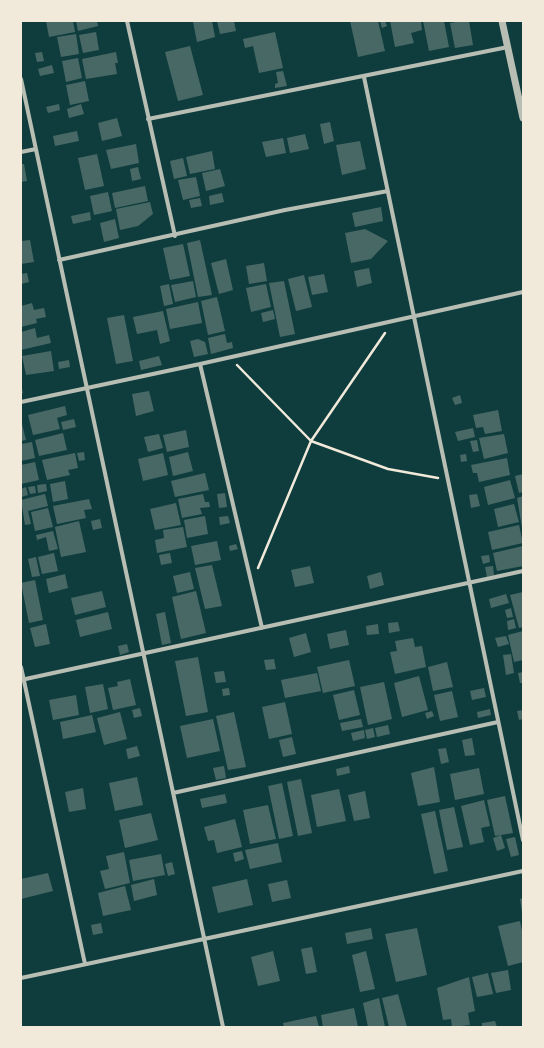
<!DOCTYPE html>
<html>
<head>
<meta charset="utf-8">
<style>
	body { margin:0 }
	#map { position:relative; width:544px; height:1048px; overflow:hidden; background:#0f3d3e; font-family:Jost,sans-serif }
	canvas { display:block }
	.frame { position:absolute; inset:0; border:22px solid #f1e9da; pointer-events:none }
</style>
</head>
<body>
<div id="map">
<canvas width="544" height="1048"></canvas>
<div class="frame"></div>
</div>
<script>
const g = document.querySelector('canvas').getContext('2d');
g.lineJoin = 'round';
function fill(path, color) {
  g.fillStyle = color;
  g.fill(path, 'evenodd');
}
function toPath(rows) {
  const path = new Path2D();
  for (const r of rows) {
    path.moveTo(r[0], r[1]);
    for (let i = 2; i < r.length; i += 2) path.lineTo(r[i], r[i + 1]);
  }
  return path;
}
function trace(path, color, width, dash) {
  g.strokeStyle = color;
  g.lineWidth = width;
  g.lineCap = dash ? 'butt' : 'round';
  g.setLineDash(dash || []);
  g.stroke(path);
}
const building = toPath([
	[46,21,73,21,75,32,49,37],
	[76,21,97,21,98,26,78,31],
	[197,21,212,21,215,37,197,42,193,22],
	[217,21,234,21,236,31,220,34],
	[350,21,378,21,385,51,358,57],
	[380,21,385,21,387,26,382,28],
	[390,21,421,21,422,30,411,33,414,43,395,47],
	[423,21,444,21,449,47,429,51],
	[462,21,469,21,473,45,455,48,450,23],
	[96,32,99,50,83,53,79,35],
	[275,32,283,68,259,73,253,46,245,48,243,39],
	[76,34,79,54,61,57,57,37],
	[190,46,203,95,178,101,165,52],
	[42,52,44,61,37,62,35,53],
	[116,52,118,63,115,63,117,74,86,79,82,59],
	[78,58,82,78,66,82,62,61],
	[52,65,54,73,40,76,38,69],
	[283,71,287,86,275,88,275,84,278,83,276,72],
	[85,81,89,101,70,105,66,85],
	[59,104,60,110,48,113,46,107],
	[81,104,84,114,69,118,67,109],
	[117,118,122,136,102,141,98,123],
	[330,122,334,141,324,144,320,124],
	[77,131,79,141,55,146,53,136],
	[305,134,309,149,290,153,287,138],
	[283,138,286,153,266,157,262,142],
	[360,141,366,169,342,175,336,145],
	[136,144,139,163,111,169,106,150],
	[212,151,215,169,190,174,186,157],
	[97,154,104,186,85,190,78,158],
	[183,158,187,176,174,179,170,161],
	[21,164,24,164,27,181,21,182],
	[138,167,141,179,132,181,130,169],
	[220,169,225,186,206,191,202,173],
	[196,177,200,196,183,200,178,180],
	[145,186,148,201,115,208,112,193],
	[108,192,112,211,94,215,90,196],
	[222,193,224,202,210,205,209,196],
	[200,198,202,206,191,208,189,200],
	[150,202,153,214,138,226,120,230,116,209],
	[381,207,383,221,355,227,352,213],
	[90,212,91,220,73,224,71,216],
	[115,219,119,238,104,242,100,223],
	[365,229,388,241,371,259,351,263,345,233],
	[30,240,34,262,21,264,21,241],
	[200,240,212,295,198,297,187,243],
	[183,244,190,276,170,280,163,248],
	[226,259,233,290,219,294,211,263],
	[264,263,267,281,249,284,246,266],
	[369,268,372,283,357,287,354,271],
	[27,273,29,282,21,284,21,274],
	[324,274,328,292,312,295,308,277],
	[304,275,312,307,296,311,288,279],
	[193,281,196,297,175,302,171,285],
	[284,281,295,334,280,337,269,283],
	[169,284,173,304,164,306,160,286],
	[266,284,271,307,251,312,246,288],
	[217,297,225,331,208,335,201,301],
	[198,302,202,323,170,329,166,309],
	[32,303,34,310,44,308,46,317,36,319,37,323,21,327,21,306],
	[273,310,275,319,263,322,261,313],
	[163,311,170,341,160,344,157,330,137,334,133,317],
	[124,315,133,361,116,364,107,318],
	[35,328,37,338,49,335,51,343,21,350,21,332],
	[225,334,227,343,232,342,233,348,211,354,208,338],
	[198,339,205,342,208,354,194,357,190,341],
	[51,351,54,371,26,375,22,356],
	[159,356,162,365,141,370,139,361],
	[69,360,70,367,59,369,58,362],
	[21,384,23,393,21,394],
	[149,391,154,411,136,416,132,394],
	[460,395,462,403,455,405,452,398],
	[65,406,67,415,57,418,60,429,33,435,28,415],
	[498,410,502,431,485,434,483,427,476,428,473,415],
	[74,419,76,427,63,430,61,422],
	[21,420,26,440,21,441],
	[473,428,475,437,458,441,455,432],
	[186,430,189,447,167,452,163,435],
	[63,433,67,450,39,456,35,440],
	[159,434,163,448,148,452,144,437],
	[504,434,508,453,484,459,479,438],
	[477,440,479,451,473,452,470,441],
	[32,442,35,458,21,461,21,444],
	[84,452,85,460,79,461,77,453],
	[188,452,193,471,173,476,169,457],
	[75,453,78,468,68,470,70,475,47,480,42,460],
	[163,453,168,475,143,481,138,459],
	[466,454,467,461,461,462,460,455],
	[507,458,510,475,479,482,477,473,473,473,471,465],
	[35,462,39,480,21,484,21,465],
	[205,473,209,490,175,497,171,481],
	[523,474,523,492,519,493,515,476],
	[510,480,515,498,488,505,484,487],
	[65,481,68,499,53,502,50,484],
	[46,484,47,491,38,493,37,485],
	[35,486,36,493,30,494,28,487],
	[26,487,28,495,21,497,21,489],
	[225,493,227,507,219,508,217,494],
	[45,494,48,506,28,511,31,524,25,525,21,500],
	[203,494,205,502,209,502,210,507,200,508,202,514,182,518,178,499],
	[477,494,480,506,471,508,469,495],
	[523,496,523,528,522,528,517,498],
	[89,499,92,509,84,510,86,518,57,524,53,506],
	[176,503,181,525,155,530,150,509],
	[514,504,519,522,498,527,494,509],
	[48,508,53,527,35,531,31,512],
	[205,516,208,534,187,538,184,520],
	[228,516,230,523,220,525,219,517],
	[100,519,102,528,93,530,91,521],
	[79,521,86,552,61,557,55,527],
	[519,525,523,543,492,550,488,532],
	[183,527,187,547,157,553,155,540,164,538,163,530],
	[53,531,58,549,49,551,46,537,37,540,36,535],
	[217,541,221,560,195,565,191,546],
	[236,544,238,549,230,551,229,546],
	[523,546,523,566,497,571,493,553],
	[54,553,58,571,42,574,38,557],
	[170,553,172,563,161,565,159,555],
	[489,555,490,562,483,564,481,556],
	[36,557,40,576,32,577,28,559],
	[212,565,222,606,205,609,195,568],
	[310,566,314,583,295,587,291,570],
	[493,566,494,575,487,577,485,567],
	[190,572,194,589,177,593,173,576],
	[381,572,384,585,370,589,367,576],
	[65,574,68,588,49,593,46,579],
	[35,580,43,620,29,623,21,583],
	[102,591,106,607,75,615,71,598],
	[196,591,206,633,181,639,172,597],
	[523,592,523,627,519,628,510,595],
	[506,594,509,603,491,608,489,599],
	[511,608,513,617,507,618,505,610],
	[108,612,112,629,80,637,76,620],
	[165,612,171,643,162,645,156,614],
	[514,619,516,628,508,630,507,621],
	[398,622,400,631,389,633,388,623],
	[46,624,50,644,35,647,30,628],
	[378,624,379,634,367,635,366,626],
	[346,630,349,645,330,649,327,634],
	[523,631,523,660,514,662,508,635],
	[306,633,311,652,294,657,289,638],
	[506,636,509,644,498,647,495,638],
	[413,638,415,647,422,646,426,667,395,674,390,652,397,651,395,641],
	[127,644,129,652,120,655,118,646],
	[511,654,514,673,506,675,503,655],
	[198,657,208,712,186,716,175,661],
	[274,659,276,669,266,670,264,660],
	[349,660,355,686,323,693,317,667],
	[447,662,453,687,433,691,428,667],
	[224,671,226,682,216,683,214,672],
	[523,672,523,683,520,683,518,673],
	[317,673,321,691,285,698,281,680],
	[419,676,428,710,402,717,394,683],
	[130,679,136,705,113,710,108,688,118,686,117,682],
	[384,682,392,719,368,725,360,687],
	[103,684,108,709,90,713,85,687],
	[229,688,230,695,223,696,222,689],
	[484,688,486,697,472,700,470,691],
	[354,690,360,715,339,720,333,695],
	[452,691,458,717,440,721,434,695],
	[76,695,79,715,53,720,49,700],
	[285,702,292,734,269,739,262,707],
	[140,708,142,716,134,718,132,710],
	[490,709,491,715,478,718,477,712],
	[523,710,523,719,519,720,517,711],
	[432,711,434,716,427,719,425,713],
	[120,712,127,739,104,745,97,718],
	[234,712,246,767,228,770,216,716],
	[92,715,96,732,63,739,60,722],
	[213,719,220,751,187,758,180,726],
	[361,719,363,727,342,731,340,723],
	[388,725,390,734,377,737,375,728],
	[373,728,375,737,367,739,365,730],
	[364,730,365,738,353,741,351,733],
	[292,737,296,754,283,757,279,740],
	[472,738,475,755,465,756,462,740],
	[137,746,140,756,128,759,126,749],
	[446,748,449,762,441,764,438,749],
	[224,766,226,778,216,780,213,768],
	[349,766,350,773,337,776,336,769],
	[434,767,440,802,418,806,411,773],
	[479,768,484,794,455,800,450,774],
	[137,777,143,805,115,811,109,783],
	[301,779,312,833,298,836,287,782],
	[282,783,293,836,279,839,268,786],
	[83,788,86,809,69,812,65,792],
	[339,789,346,821,317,827,311,795],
	[365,791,370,818,354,821,348,795],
	[225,794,227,803,202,808,200,799],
	[505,796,513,833,501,835,505,848,497,851,493,838,501,835,495,836,487,800],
	[484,800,490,826,481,828,484,842,470,845,461,806],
	[268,805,276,839,250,844,243,810],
	[454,807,463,847,447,850,439,810],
	[435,811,448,871,434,874,421,814],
	[151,813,158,840,125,848,119,820],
	[235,819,242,847,217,853,214,840,208,841,204,827],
	[515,837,519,855,511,857,506,839],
	[278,843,282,862,250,869,245,850],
	[242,851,244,859,235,862,233,853],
	[124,852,130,883,105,889,100,871,109,869,106,856],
	[161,854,165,875,133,881,129,860],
	[172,862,175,874,168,876,165,864],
	[48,873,53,891,21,899,21,879],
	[154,879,157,895,134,901,131,885],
	[247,879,253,905,218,913,212,887],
	[287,880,291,898,272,902,268,884],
	[125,886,131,910,103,916,98,893],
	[523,898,523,912,522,912,520,899],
	[520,921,523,935,523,962,508,966,498,926],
	[101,923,103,933,93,935,91,925],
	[371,928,373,939,347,944,345,933],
	[417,928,427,975,396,982,385,934],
	[312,947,317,972,306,974,301,949],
	[273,951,280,981,258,986,251,957],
	[366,951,375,989,360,992,352,955],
	[508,970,511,990,496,993,491,973],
	[488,973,493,994,477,997,472,977],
	[469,977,475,1011,468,1013,470,1025,452,1027,451,1019,443,1020,437,988],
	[398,994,407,1027,389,1027,382,998],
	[379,998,385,1027,368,1027,363,1003],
	[354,1008,358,1027,323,1027,321,1015],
	[316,1016,319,1027,284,1027,283,1023],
	[495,1021,497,1027,482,1027,482,1023]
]);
const path = toPath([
	[237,365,311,441,385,333],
	[258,568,311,441,388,469,438,478]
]);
const minor = toPath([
	[127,21,175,236],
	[364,77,523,840],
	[21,79,223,1027],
	[148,119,508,47],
	[21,152,36,149],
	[59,260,285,210,388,191],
	[200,364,262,628],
	[21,402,200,364,523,292],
	[21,667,85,964],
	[21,680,523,571],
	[173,793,498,722],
	[21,978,523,871]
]);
const tertiary = toPath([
	[502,21,523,118]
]);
fill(building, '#486865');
trace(path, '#f1e9da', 2.5);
trace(minor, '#b8beb3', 4);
trace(tertiary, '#b8beb3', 7);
</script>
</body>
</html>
